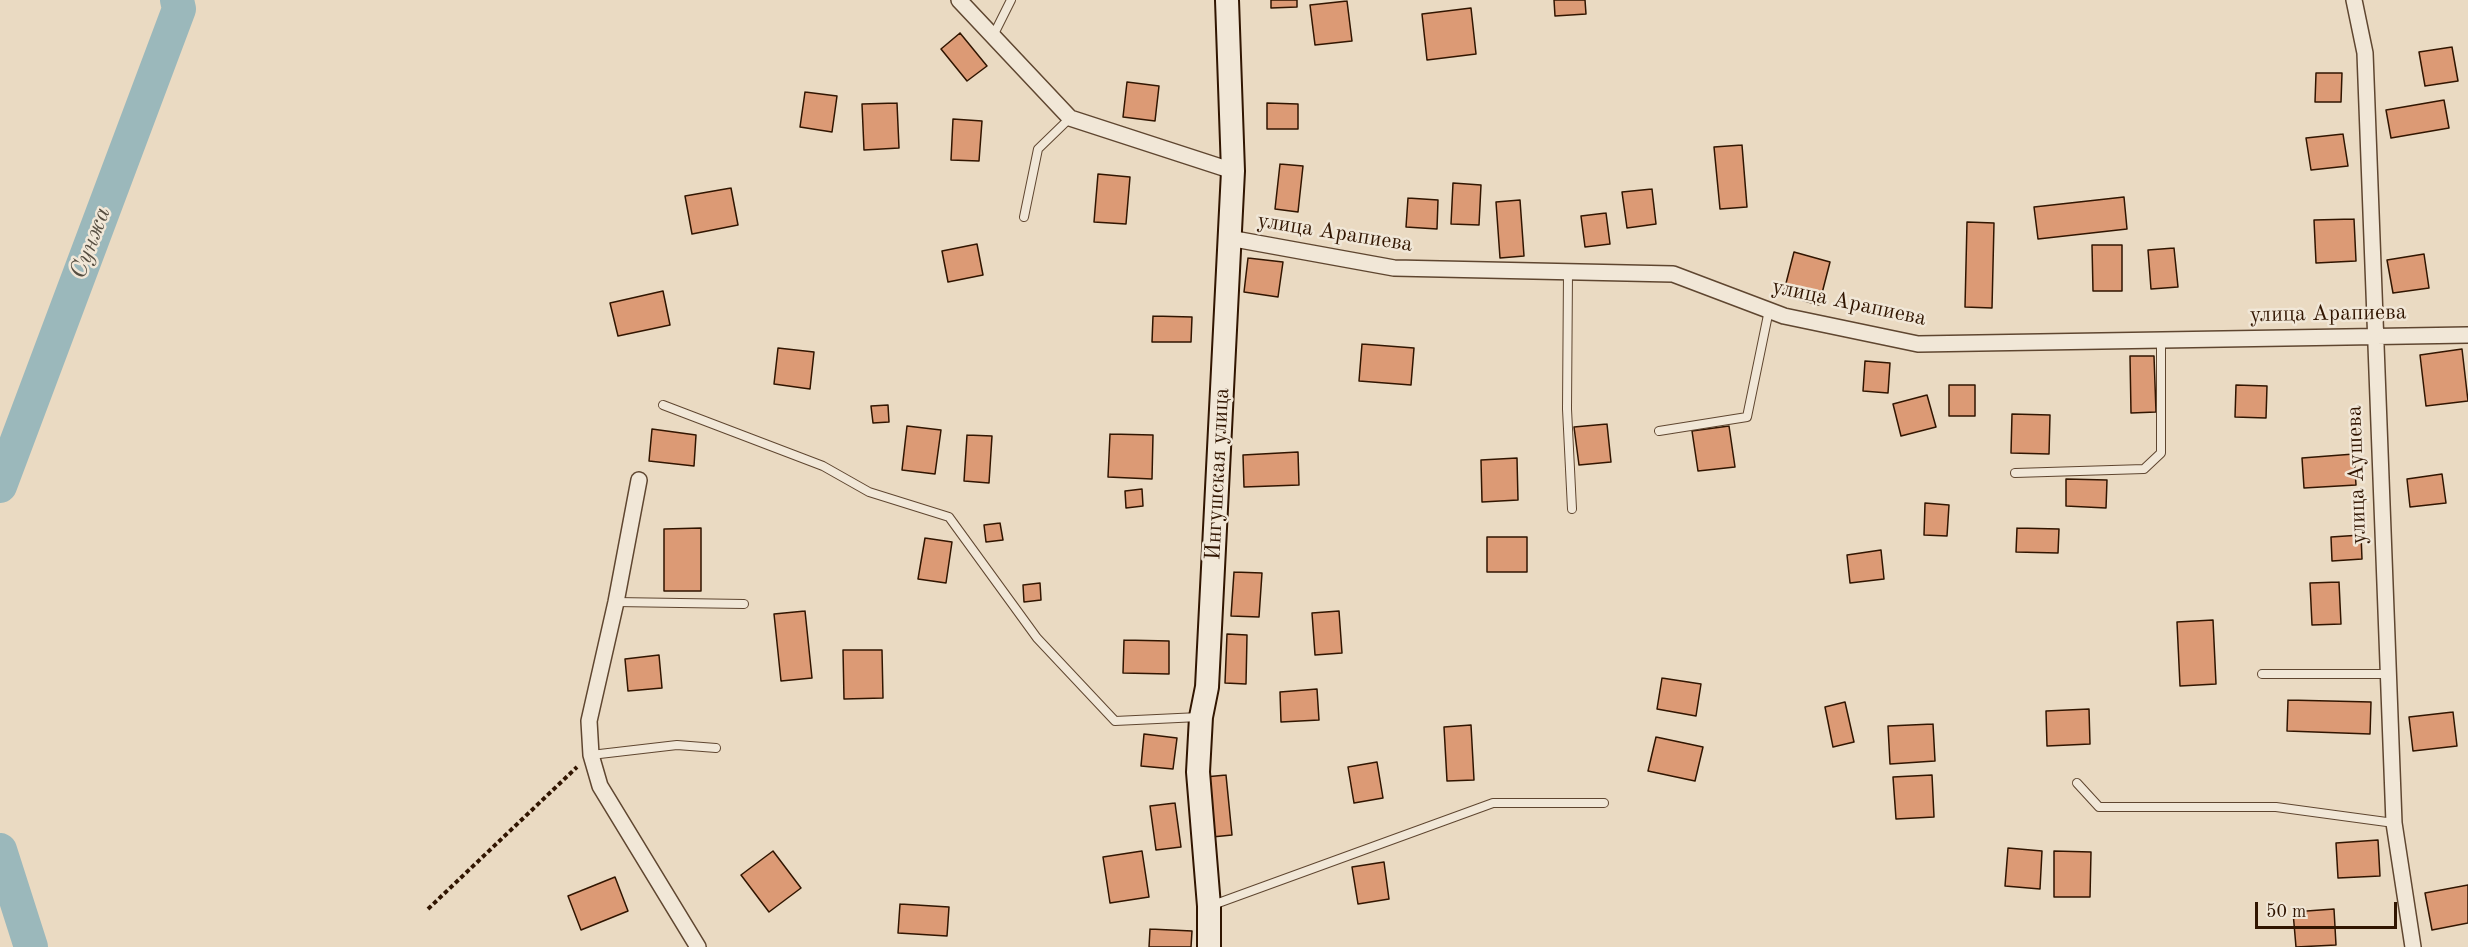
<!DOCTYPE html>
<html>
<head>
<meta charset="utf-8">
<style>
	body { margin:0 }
	#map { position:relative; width:2468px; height:947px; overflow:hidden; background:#eadac2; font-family:"Old Standard TT",serif }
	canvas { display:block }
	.scale { position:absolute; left:2255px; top:902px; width:142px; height:27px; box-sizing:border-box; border:3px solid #311500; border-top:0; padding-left:8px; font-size:18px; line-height:21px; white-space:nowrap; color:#311500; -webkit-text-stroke:4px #f1e7d7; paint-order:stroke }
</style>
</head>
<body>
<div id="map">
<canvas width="2468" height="947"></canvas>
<div class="scale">50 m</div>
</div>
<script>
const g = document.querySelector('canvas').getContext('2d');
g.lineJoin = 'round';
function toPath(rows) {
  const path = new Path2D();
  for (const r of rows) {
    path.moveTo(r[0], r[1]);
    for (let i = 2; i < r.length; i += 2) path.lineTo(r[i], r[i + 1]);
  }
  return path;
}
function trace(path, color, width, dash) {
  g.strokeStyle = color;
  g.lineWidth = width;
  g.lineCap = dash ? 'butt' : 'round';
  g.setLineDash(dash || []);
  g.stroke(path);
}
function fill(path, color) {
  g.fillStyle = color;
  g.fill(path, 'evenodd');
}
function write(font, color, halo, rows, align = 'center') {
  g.font = font + ' "Old Standard TT",serif';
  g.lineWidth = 5;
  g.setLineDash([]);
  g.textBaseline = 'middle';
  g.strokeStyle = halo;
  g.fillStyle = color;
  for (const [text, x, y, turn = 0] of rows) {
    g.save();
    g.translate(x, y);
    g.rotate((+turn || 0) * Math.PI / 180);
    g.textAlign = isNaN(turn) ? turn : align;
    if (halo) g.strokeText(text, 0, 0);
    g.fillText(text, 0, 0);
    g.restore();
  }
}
const river = toPath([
	[0,486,179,9,177,0],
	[0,850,31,947]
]);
const building = toPath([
	[1271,0,1297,0,1297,7,1271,8,1271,0],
	[1554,0,1585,0,1586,14,1555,16,1554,0],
	[1347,1,1352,41,1315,45,1310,5,1347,1],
	[1471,8,1476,54,1427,60,1422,14,1471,8],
	[960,33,987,66,967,81,941,49,960,33],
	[2452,47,2458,81,2425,86,2419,52,2452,47],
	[2316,73,2342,73,2341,102,2315,102,2316,73],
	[1127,82,1159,86,1155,121,1123,117,1127,82],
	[805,92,837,96,832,132,800,127,805,92],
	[2444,100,2449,128,2391,138,2386,110,2444,100],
	[897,103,899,148,864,150,862,104,897,103],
	[1267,103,1298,104,1298,129,1267,129,1267,103],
	[953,119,982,121,979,161,951,160,953,119],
	[2343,134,2348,166,2311,170,2306,138,2343,134],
	[1742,145,1747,207,1720,209,1714,147,1742,145],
	[1280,164,1303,166,1298,212,1275,209,1280,164],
	[1098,174,1130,177,1126,224,1094,222,1098,174],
	[1453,183,1481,185,1479,225,1451,224,1453,183],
	[731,188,738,225,692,234,685,196,731,188],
	[1652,189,1656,224,1627,228,1622,192,1652,189],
	[2124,197,2127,229,2038,239,2034,207,2124,197],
	[1408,198,1438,200,1437,229,1406,227,1408,198],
	[1520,200,1524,256,1500,258,1496,202,1520,200],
	[1606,213,1610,244,1585,247,1581,216,1606,213],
	[2354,219,2356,261,2316,263,2314,220,2354,219],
	[1967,222,1994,223,1992,308,1965,307,1967,222],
	[977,244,983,275,948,282,942,251,977,244],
	[2092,245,2122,245,2122,291,2093,291,2092,245],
	[2174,248,2178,287,2151,289,2148,250,2174,248],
	[1794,252,1830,262,1819,305,1783,295,1794,252],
	[2424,254,2429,288,2393,293,2387,260,2424,254],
	[1248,258,1283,262,1278,297,1244,292,1248,258],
	[663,291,670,325,618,336,610,303,663,291],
	[1153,316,1192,317,1191,342,1152,342,1153,316],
	[1362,344,1414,348,1411,385,1359,381,1362,344],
	[778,348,814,352,810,389,774,384,778,348],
	[2462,349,2468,401,2426,406,2420,355,2462,349],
	[2130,356,2154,356,2156,412,2131,413,2130,356],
	[1865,361,1890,363,1888,393,1863,391,1865,361],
	[1949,385,1975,385,1975,416,1949,416,1949,385],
	[2236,385,2267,386,2266,418,2235,417,2236,385],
	[1927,395,1936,427,1901,436,1893,404,1927,395],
	[888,405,889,422,873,423,871,406,888,405],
	[2012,414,2050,415,2049,454,2011,453,2012,414],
	[1607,424,1611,462,1579,465,1574,427,1607,424],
	[907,426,941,430,935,474,902,470,907,426],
	[1729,426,1735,467,1698,471,1692,431,1729,426],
	[652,429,696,435,694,466,649,461,652,429],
	[1110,434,1153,435,1152,479,1108,477,1110,434],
	[967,435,992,436,989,483,964,481,967,435],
	[1298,452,1299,485,1244,487,1243,455,1298,452],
	[2354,454,2356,485,2304,488,2302,458,2354,454],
	[1517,458,1518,500,1482,502,1481,460,1517,458],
	[2442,474,2446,503,2410,507,2407,479,2442,474],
	[2066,479,2107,480,2106,508,2066,506,2066,479],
	[1142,489,1143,506,1126,508,1125,491,1142,489],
	[1925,503,1949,505,1947,536,1924,535,1925,503],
	[1000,523,1003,540,986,542,984,525,1000,523],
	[701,528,701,591,664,591,664,529,701,528],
	[2017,528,2059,529,2058,553,2016,552,2017,528],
	[2361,535,2362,559,2332,561,2331,537,2361,535],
	[1487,537,1527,537,1527,572,1487,572,1487,537],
	[925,538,952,542,946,583,918,579,925,538],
	[1881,550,1884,579,1850,583,1847,555,1881,550],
	[1234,572,1262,573,1259,617,1231,616,1234,572],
	[2339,582,2341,624,2312,625,2310,583,2339,582],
	[1040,583,1041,600,1024,602,1023,585,1040,583],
	[805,611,812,678,781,681,774,614,805,611],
	[1339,611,1342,653,1315,655,1312,613,1339,611],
	[2213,620,2216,684,2180,686,2177,622,2213,620],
	[1227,634,1247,635,1246,684,1225,683,1227,634],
	[1124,640,1169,641,1169,674,1123,673,1124,640],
	[843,650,882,650,883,698,844,699,843,650],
	[659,655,662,688,628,691,625,659,659,655],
	[1662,678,1701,684,1696,716,1657,709,1662,678],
	[1317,689,1319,720,1281,722,1280,692,1317,689],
	[2288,700,2371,702,2370,734,2287,731,2288,700],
	[1845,702,1854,742,1833,747,1825,707,1845,702],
	[2089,709,2090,744,2047,746,2046,711,2089,709],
	[2453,712,2457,746,2413,751,2409,717,2453,712],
	[1933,724,1935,761,1890,764,1888,726,1933,724],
	[1471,725,1474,780,1447,781,1444,727,1471,725],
	[1144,734,1177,738,1173,769,1141,766,1144,734],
	[1656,737,1703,747,1695,781,1648,771,1656,737],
	[1377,762,1383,798,1354,803,1348,767,1377,762],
	[1226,775,1232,835,1212,837,1205,777,1226,775],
	[1932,775,1934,817,1896,819,1893,777,1932,775],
	[1175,803,1181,847,1156,850,1150,806,1175,803],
	[2378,840,2380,876,2338,878,2336,843,2378,840],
	[2008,848,2042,851,2040,889,2005,886,2008,848],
	[773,851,801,888,769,912,741,875,773,851],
	[1142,851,1149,897,1110,903,1103,857,1142,851],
	[2054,851,2091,852,2090,897,2054,897,2054,851],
	[1384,862,1389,899,1358,904,1352,867,1384,862],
	[615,877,628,911,581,930,568,896,615,877],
	[2468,885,2468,923,2432,930,2425,893,2468,885],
	[900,904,949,907,947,936,898,933,900,904],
	[2334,909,2336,945,2296,947,2293,912,2334,909],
	[1150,929,1192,931,1191,947,1149,947,1150,929]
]);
const path = toPath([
	[428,909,577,767]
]);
const lane = toPath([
	[993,36,1011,0],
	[1024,217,1038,149,1070,118],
	[1568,272,1567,409,1572,509],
	[663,405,823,466,869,492,949,517,1037,638,1115,721,1199,717],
	[1659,431,1747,417,1769,310],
	[2015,473,2144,469,2161,453,2161,339],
	[616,602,744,604],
	[2262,674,2388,674],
	[591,755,677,745,716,748],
	[2077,783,2099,807,2276,807,2394,823],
	[1210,906,1493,803,1604,803]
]);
const street = toPath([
	[959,0,1070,118,1233,171],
	[2354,0,2365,53,2394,823,2413,947],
	[1229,238,1394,268,1673,274,1784,316,1918,344,2468,335],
	[639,480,616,602,589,721,591,755,600,786,698,947]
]);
const secondary = toPath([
	[1209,947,1209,906,1198,772,1201,717,1207,687,1233,171,1227,0]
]);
const streetNames = [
	["улица Арапиева",1335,233,9],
	["улица Арапиева",1849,303,12],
	["улица Арапиева",2328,314,-1],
	["Ингушская улица",1218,474,-87],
	["улица Аушева",2357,475,-92]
];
const waterNames = [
	["Сунжа",91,243,-69]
];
trace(river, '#9bb8bb', 34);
fill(building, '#dc9a75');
trace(building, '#311500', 1.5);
trace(lane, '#5f4630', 10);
trace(street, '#5f4630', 18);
trace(secondary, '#311500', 26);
trace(path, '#311500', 4, [4.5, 3]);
trace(lane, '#f1e7d7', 8);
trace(street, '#f1e7d7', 15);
trace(secondary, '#f1e7d7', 22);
write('22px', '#311500', '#f1e7d7', streetNames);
write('italic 24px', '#564e41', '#f1e7d7', waterNames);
</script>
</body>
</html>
